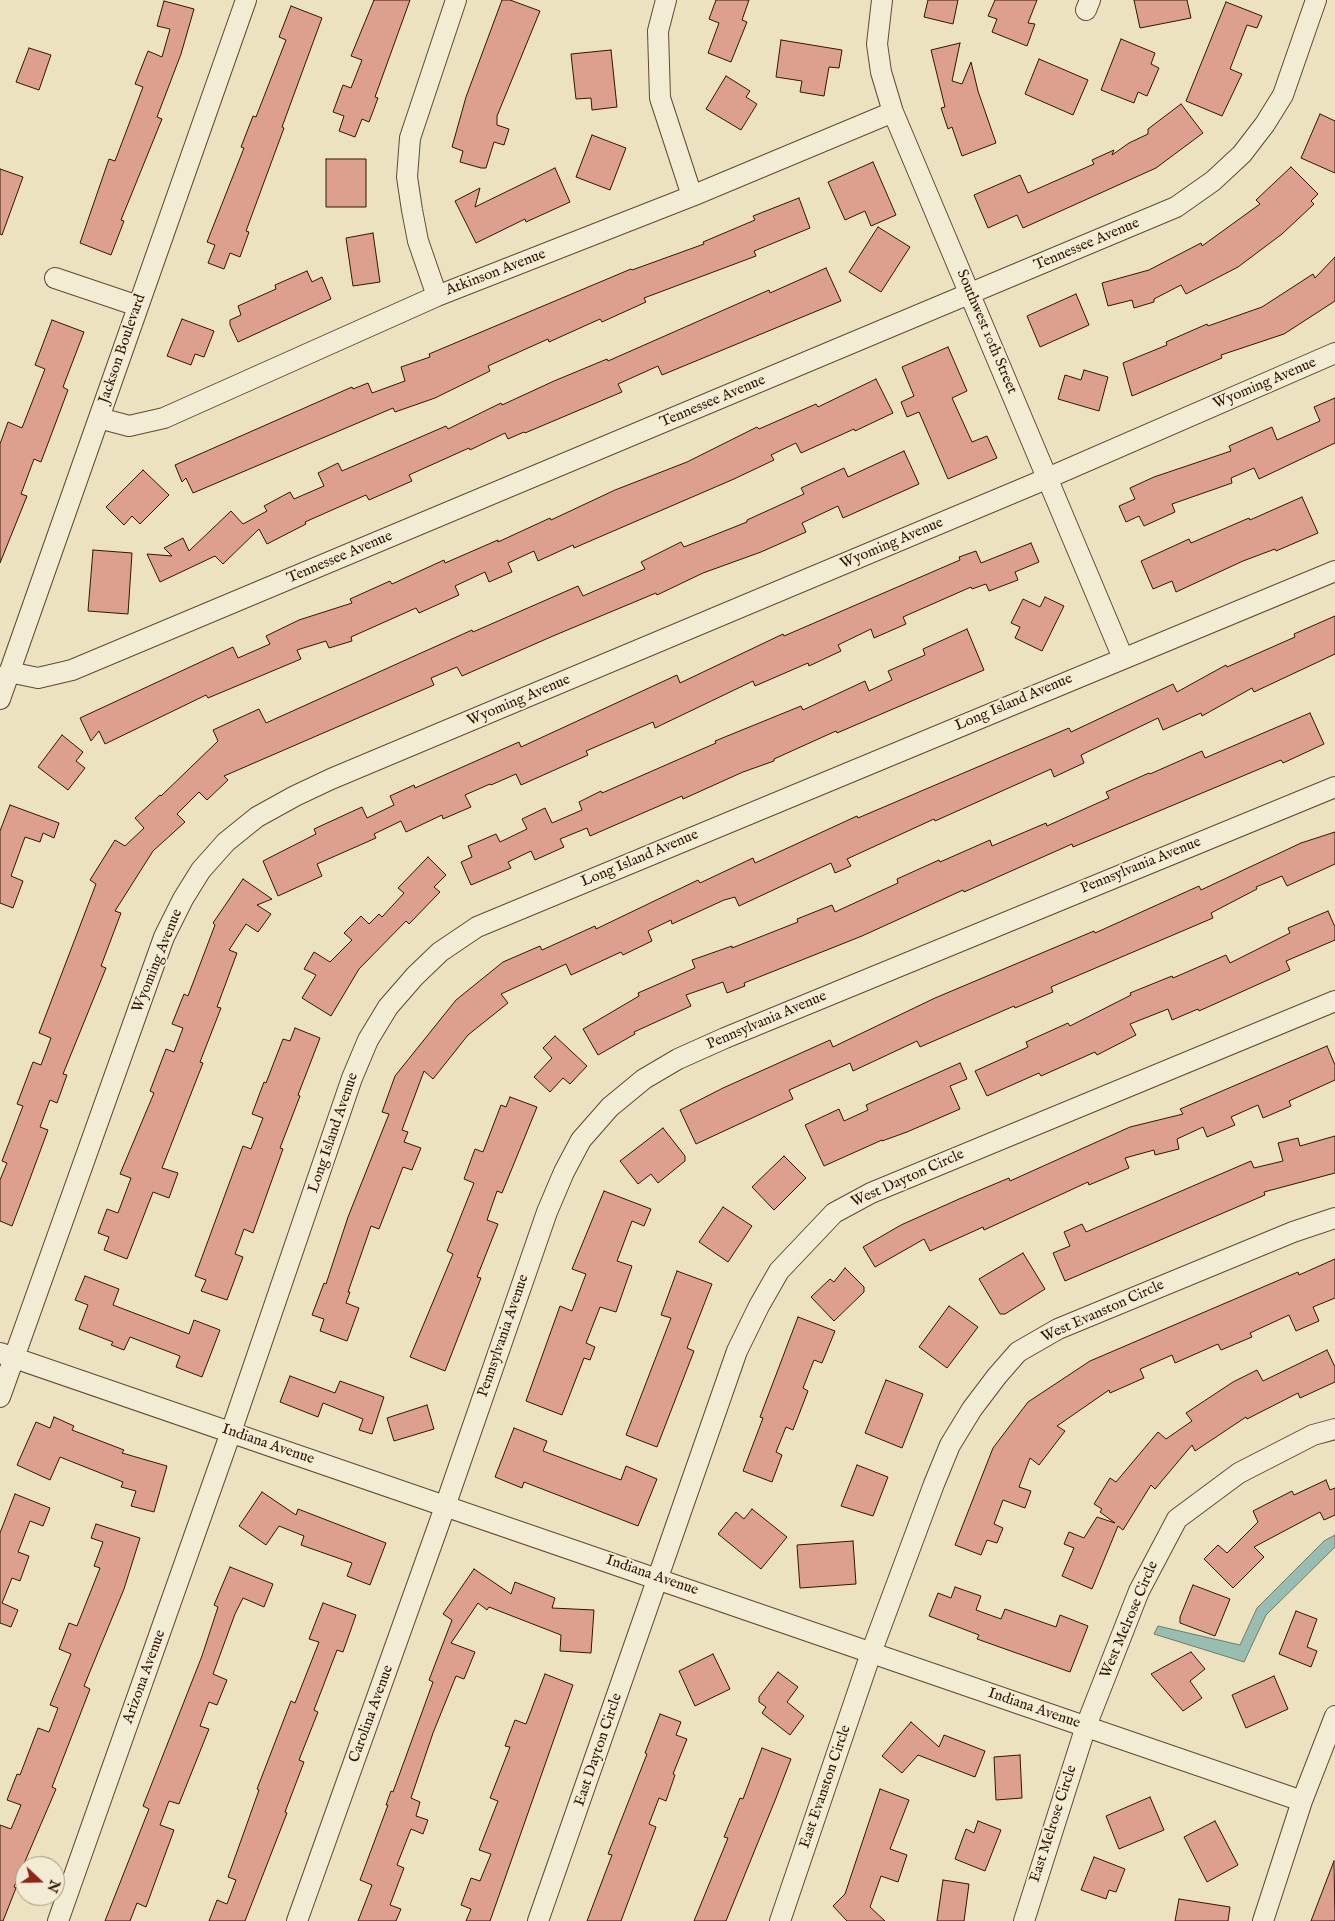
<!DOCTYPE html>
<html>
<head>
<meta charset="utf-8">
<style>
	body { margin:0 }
	#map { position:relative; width:1335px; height:1921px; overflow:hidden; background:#ede2bf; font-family:"IM FELL English",serif }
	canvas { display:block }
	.north { position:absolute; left:15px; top:1856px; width:50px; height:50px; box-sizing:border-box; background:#f3ecd5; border:1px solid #a69680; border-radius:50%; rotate:111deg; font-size:14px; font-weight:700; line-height:20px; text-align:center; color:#321600 }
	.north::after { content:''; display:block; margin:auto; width:18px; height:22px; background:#8f2418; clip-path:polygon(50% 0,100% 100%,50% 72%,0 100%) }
</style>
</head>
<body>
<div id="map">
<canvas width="1335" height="1921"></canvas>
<div class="north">N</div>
</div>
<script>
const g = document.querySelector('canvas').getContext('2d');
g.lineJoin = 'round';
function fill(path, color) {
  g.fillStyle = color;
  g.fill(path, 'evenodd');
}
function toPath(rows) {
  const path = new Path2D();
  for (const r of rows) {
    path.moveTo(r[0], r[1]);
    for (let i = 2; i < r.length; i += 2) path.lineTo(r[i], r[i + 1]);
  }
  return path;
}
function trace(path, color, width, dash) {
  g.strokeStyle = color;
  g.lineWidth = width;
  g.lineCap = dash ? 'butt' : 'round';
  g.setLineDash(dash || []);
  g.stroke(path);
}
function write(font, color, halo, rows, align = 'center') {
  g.font = font + ' "IM FELL English",serif';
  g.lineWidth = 4;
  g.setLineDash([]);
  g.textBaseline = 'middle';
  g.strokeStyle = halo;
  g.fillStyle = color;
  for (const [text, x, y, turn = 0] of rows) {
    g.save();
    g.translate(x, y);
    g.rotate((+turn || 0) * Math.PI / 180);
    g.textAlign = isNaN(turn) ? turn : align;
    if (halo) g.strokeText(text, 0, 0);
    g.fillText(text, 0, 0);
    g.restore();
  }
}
const water = toPath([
	[1335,1535,1335,1547,1266,1615,1244,1662,1154,1634,1158,1626,1240,1645,1257,1608,1324,1541,1335,1535]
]);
const building = toPath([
	[374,0,410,0,375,97,378,98,369,122,362,119,355,137,339,131,344,116,333,112,343,85,351,88,362,60,351,56,374,0],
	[502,0,510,0,540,11,497,116,497,125,509,129,504,145,494,142,486,168,481,168,460,162,463,151,452,147,466,97,502,0],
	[716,0,749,0,742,20,747,22,731,62,708,53,719,23,709,19,716,0],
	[928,0,958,0,953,24,924,17,928,0],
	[995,0,1037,0,1028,23,1035,24,1027,46,992,32,997,19,988,16,995,0],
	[1134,0,1187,0,1191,18,1140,28,1134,0],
	[164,1,194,9,181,54,157,117,162,119,121,220,124,221,111,255,80,243,109,159,115,161,143,87,135,84,148,51,162,57,170,29,157,26,164,1],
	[1226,2,1262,16,1257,28,1247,25,1230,69,1242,74,1222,116,1186,101,1226,2],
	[291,6,322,18,282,127,284,128,246,231,249,232,240,257,230,253,224,269,208,263,215,245,207,242,244,148,241,147,253,116,256,117,286,40,279,37,291,6],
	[1121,39,1155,53,1151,64,1159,68,1147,96,1138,92,1134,103,1101,90,1121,39],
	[781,40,842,50,839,68,829,67,824,96,800,92,802,81,776,77,781,40],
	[960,43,952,81,962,84,971,62,978,91,996,143,962,156,952,127,948,129,941,108,945,107,931,50,960,43],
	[29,48,51,55,39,90,16,82,29,48],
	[611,50,617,107,592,110,591,98,576,99,571,54,611,50],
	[1039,59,1088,80,1073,115,1025,94,1039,59],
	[726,76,750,91,746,97,757,104,741,130,706,109,726,76],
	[1181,104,1203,133,1156,168,1023,228,1017,215,988,228,974,195,1020,175,1028,193,1094,164,1092,160,1114,150,1112,155,1129,143,1148,134,1148,129,1181,104],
	[1320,114,1335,121,1335,173,1301,158,1320,114],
	[592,135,626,148,610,190,576,177,592,135],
	[326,159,366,159,366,207,326,207,326,159],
	[873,162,896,215,871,226,865,211,845,220,828,182,873,162],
	[1291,167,1318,194,1311,201,1314,204,1282,234,1238,267,1186,294,1181,285,1154,299,1154,302,1134,308,1132,300,1108,306,1102,283,1149,270,1201,243,1202,246,1260,204,1256,200,1291,167],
	[555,168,570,202,526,222,525,219,476,243,455,201,480,188,475,207,555,168],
	[0,169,23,177,2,235,0,234,0,169],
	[799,198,810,228,754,251,756,256,644,298,646,302,602,322,600,319,549,342,548,339,488,366,490,371,435,398,395,412,393,408,193,493,186,478,182,482,175,465,352,387,353,389,368,383,372,393,405,381,401,367,430,357,429,354,631,269,632,270,704,244,703,242,755,220,753,216,799,198],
	[878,227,910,247,881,292,849,272,878,227],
	[373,233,380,282,353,286,346,238,373,233],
	[1335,257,1335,301,1284,334,1221,355,1222,358,1132,396,1123,363,1167,345,1166,342,1207,324,1208,326,1262,307,1313,274,1315,278,1335,257],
	[826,268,841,301,662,375,658,366,618,384,622,392,525,433,524,432,508,439,505,433,470,450,469,448,409,475,412,481,369,500,366,495,305,522,306,524,267,544,259,529,223,564,215,556,160,582,147,554,172,556,164,548,183,538,189,551,231,511,243,524,267,511,264,506,290,492,294,499,324,486,318,473,338,463,342,471,446,426,448,429,501,403,502,405,554,381,607,359,608,361,769,290,770,293,826,268],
	[307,271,312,282,322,277,331,299,238,342,230,325,230,320,241,315,238,306,276,289,275,285,307,271],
	[1076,294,1089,325,1040,347,1027,316,1076,294],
	[182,319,214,331,204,357,195,354,191,365,167,356,182,319],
	[52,320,84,332,63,387,68,390,41,462,34,459,21,494,27,496,0,563,0,444,8,422,22,428,45,369,35,365,52,320],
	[948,347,967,391,952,398,972,442,987,436,997,458,948,479,919,412,907,417,901,402,914,396,902,367,948,347],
	[1084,370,1108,377,1099,411,1058,399,1065,375,1081,380,1084,370],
	[876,379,893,413,855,431,854,429,801,453,796,443,771,455,774,460,734,479,574,548,573,545,538,561,534,551,508,563,512,572,489,582,485,572,455,586,459,595,419,613,416,608,351,637,352,641,329,648,326,641,297,650,301,659,208,698,206,695,105,744,99,731,91,741,80,718,233,647,238,658,270,644,266,636,299,620,352,603,350,599,390,581,392,584,444,560,445,563,498,540,498,542,550,518,551,520,615,490,687,462,757,427,759,429,816,404,818,407,876,379],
	[1335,398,1335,443,1259,479,1254,468,1231,478,1232,483,1172,504,1175,512,1144,526,1139,516,1126,522,1119,506,1135,499,1130,488,1154,477,1231,451,1229,446,1272,427,1277,440,1320,421,1314,407,1335,398],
	[904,451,919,484,843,518,838,506,802,523,806,532,761,552,703,573,657,595,656,593,553,636,462,676,457,667,431,678,434,685,224,776,228,780,207,800,199,792,177,814,185,822,153,851,115,911,121,913,101,966,106,968,63,1074,67,1075,57,1103,50,1100,40,1127,48,1130,28,1184,12,1226,0,1221,0,1180,7,1163,2,1161,23,1106,17,1104,33,1062,41,1065,51,1038,39,1033,96,884,90,880,115,840,125,846,144,828,135,818,160,795,161,796,218,741,213,730,259,709,266,723,472,630,473,632,578,586,583,596,645,569,641,562,681,542,684,547,747,522,747,520,804,494,801,488,844,468,848,477,904,451],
	[143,470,169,495,140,524,132,516,124,525,106,507,143,470],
	[1302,497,1318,533,1276,551,1275,549,1243,561,1176,592,1172,581,1153,589,1141,561,1189,539,1191,543,1249,518,1250,520,1302,497],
	[1031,543,1039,562,1015,572,1018,580,989,591,986,584,972,589,971,587,903,617,906,624,874,638,871,629,838,645,841,651,809,666,808,663,755,686,753,681,655,728,653,722,586,751,588,755,521,785,516,774,491,785,490,784,465,795,471,807,443,819,442,815,406,832,401,821,374,834,376,838,317,864,322,876,278,896,263,861,316,834,314,829,362,807,367,818,394,805,390,796,414,785,415,788,519,742,521,747,677,675,680,683,783,634,784,636,960,560,959,557,976,551,981,563,1031,543],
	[93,550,132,553,128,614,88,611,93,550],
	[1045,597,1064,606,1042,651,1015,638,1020,627,1011,623,1023,599,1040,607,1045,597],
	[1335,616,1335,654,1254,692,1252,688,1202,716,1201,713,1163,730,1158,718,1081,755,1084,763,1054,777,1051,769,935,821,934,819,847,859,851,866,835,873,831,863,739,906,735,897,724,900,672,924,671,920,648,931,652,941,623,955,621,952,571,975,566,964,501,994,508,1003,468,1035,433,1079,424,1071,402,1130,408,1132,404,1142,421,1148,412,1170,403,1167,379,1229,371,1226,348,1292,350,1292,346,1303,359,1308,347,1341,320,1331,324,1319,312,1315,324,1283,326,1284,348,1217,389,1114,382,1112,395,1076,456,1000,503,962,540,946,542,950,595,926,596,929,698,880,700,883,753,858,755,863,857,816,858,818,1069,728,1071,732,1173,684,1177,692,1226,665,1227,667,1295,637,1294,634,1335,616],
	[967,629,984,670,837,733,836,731,774,759,774,761,743,772,683,799,682,796,590,836,587,828,560,839,564,847,535,860,531,851,508,862,511,868,471,885,461,862,472,857,468,846,496,834,500,842,527,829,522,819,545,808,552,823,582,810,579,802,601,791,602,793,716,743,715,741,801,706,803,710,865,681,869,691,892,680,888,671,925,655,923,649,967,629],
	[1310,713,1324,744,1283,763,1281,760,1073,847,1072,844,964,892,963,890,862,936,744,983,745,986,727,993,723,982,686,995,691,1006,634,1032,635,1034,598,1055,583,1029,639,996,638,993,695,968,692,960,732,946,732,948,798,922,797,919,832,905,835,912,898,883,897,879,939,860,940,862,990,840,992,846,1046,823,1047,826,1109,798,1106,792,1149,773,1150,774,1202,751,1205,758,1310,713],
	[62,735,83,752,76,761,85,768,68,790,38,767,62,735],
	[10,805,59,823,54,838,43,833,40,842,25,837,11,876,23,881,13,908,0,903,0,831,10,805],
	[1335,832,1335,864,1287,886,1282,876,1256,887,1257,889,1211,913,1213,918,1051,987,1053,992,1015,1008,1014,1006,920,1047,917,1041,853,1071,850,1063,789,1090,793,1099,696,1144,680,1110,723,1088,830,1040,833,1047,935,998,1094,931,1095,933,1199,886,1201,890,1301,843,1335,832],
	[428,857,446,875,434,887,440,892,409,924,406,921,359,969,331,1016,302,998,316,975,304,969,314,952,330,962,352,940,344,933,361,916,369,924,379,914,382,917,404,893,398,888,428,857],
	[243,879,272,899,257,905,271,914,258,932,246,924,229,950,237,953,217,1007,221,1008,200,1062,203,1063,162,1168,178,1173,169,1198,153,1192,127,1259,104,1250,109,1237,98,1233,107,1209,118,1213,131,1178,120,1174,154,1093,150,1091,166,1049,174,1052,183,1028,172,1024,184,994,188,996,215,925,213,923,243,879],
	[1328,911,1335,927,1335,940,1286,961,1290,970,1199,1011,1198,1009,1172,1020,1168,1009,1130,1024,1136,1035,1097,1055,1095,1052,1041,1076,1039,1073,987,1096,975,1071,1028,1047,1026,1042,1068,1023,1070,1026,1131,995,1130,993,1172,976,1173,978,1226,955,1230,963,1290,933,1288,928,1328,911],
	[295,1028,320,1038,298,1095,300,1096,280,1148,283,1149,253,1233,244,1229,235,1254,243,1257,227,1300,201,1291,206,1280,195,1276,243,1146,251,1149,263,1118,252,1114,264,1082,266,1083,283,1039,290,1041,295,1028],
	[555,1036,587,1066,570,1084,563,1078,550,1092,534,1077,552,1058,543,1048,555,1036],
	[1327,1046,1335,1065,1335,1080,1289,1101,1291,1106,1263,1118,1258,1105,1231,1117,1235,1125,1207,1137,1203,1127,1177,1139,1179,1149,1155,1155,1154,1150,1125,1158,1129,1168,1089,1185,1088,1182,984,1230,983,1227,930,1251,924,1239,875,1267,863,1247,901,1225,959,1199,1009,1178,1010,1181,1130,1127,1183,1114,1180,1109,1327,1046],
	[960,1063,967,1079,950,1086,960,1109,907,1132,882,1141,882,1140,824,1166,805,1125,839,1109,844,1121,868,1110,866,1105,960,1063],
	[510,1097,537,1107,502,1193,497,1191,487,1220,498,1224,477,1277,481,1278,445,1371,410,1357,453,1254,447,1251,474,1183,464,1179,475,1149,483,1152,501,1105,506,1107,510,1097],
	[663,1128,685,1156,685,1161,658,1183,651,1174,638,1184,620,1161,663,1128],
	[1335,1136,1335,1173,1264,1192,1265,1195,1065,1281,1053,1253,1070,1246,1064,1232,1082,1224,1086,1232,1251,1161,1254,1168,1283,1161,1278,1143,1298,1138,1300,1146,1335,1136],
	[784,1156,806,1178,774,1210,752,1187,784,1156],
	[604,1191,651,1209,644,1226,632,1221,617,1261,632,1266,616,1312,600,1307,586,1343,595,1347,590,1360,584,1358,562,1415,526,1401,560,1306,572,1311,586,1274,572,1269,604,1191],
	[723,1207,752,1226,728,1262,699,1242,723,1207],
	[1023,1253,1045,1289,1005,1314,1000,1314,979,1279,1023,1253],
	[1335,1259,1335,1298,1313,1307,1319,1321,1296,1331,1289,1315,1250,1333,1252,1337,1221,1350,1218,1344,1175,1363,1172,1355,1140,1369,1144,1378,1110,1393,1109,1390,1057,1426,1065,1431,1039,1465,1030,1458,1019,1487,1031,1491,1025,1508,1003,1500,994,1524,1003,1528,997,1543,987,1540,981,1555,955,1545,993,1448,1028,1402,1090,1361,1298,1272,1299,1275,1335,1259],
	[845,1268,864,1287,864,1292,834,1321,811,1297,830,1279,834,1282,845,1268],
	[677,1271,712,1284,687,1348,694,1351,657,1447,626,1435,671,1318,661,1315,677,1271],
	[85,1276,119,1289,113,1305,189,1334,194,1320,220,1330,202,1377,176,1367,180,1356,130,1337,124,1350,111,1345,113,1342,79,1329,88,1305,75,1300,85,1276],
	[949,1306,978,1327,947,1368,919,1347,949,1306],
	[798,1317,835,1331,822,1363,814,1360,803,1388,808,1391,793,1430,786,1427,776,1452,782,1455,772,1482,743,1471,763,1418,760,1417,798,1317],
	[1327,1350,1335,1367,1335,1382,1300,1398,1298,1393,1247,1419,1246,1417,1195,1451,1192,1445,1155,1489,1151,1485,1123,1530,1118,1526,1092,1589,1062,1576,1074,1548,1064,1544,1069,1532,1084,1538,1097,1517,1115,1523,1100,1512,1102,1509,1094,1504,1110,1478,1116,1482,1158,1432,1166,1439,1192,1421,1186,1413,1233,1382,1257,1370,1263,1381,1327,1350],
	[290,1376,335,1393,340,1381,384,1397,372,1434,359,1430,363,1419,323,1403,318,1417,280,1402,290,1376],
	[886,1380,923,1394,902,1448,865,1433,886,1380],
	[427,1405,434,1429,394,1441,387,1418,427,1405],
	[54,1417,74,1426,72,1430,124,1450,122,1453,167,1466,154,1512,131,1506,136,1491,121,1487,123,1482,60,1457,50,1480,17,1465,36,1422,50,1428,54,1417],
	[514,1428,547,1441,543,1451,610,1476,621,1480,626,1466,657,1479,638,1526,524,1482,522,1488,495,1477,514,1428],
	[857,1465,888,1477,873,1516,841,1506,857,1465],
	[1326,1480,1330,1490,1335,1488,1335,1515,1324,1520,1320,1512,1254,1547,1264,1557,1233,1588,1204,1559,1218,1545,1227,1553,1258,1522,1253,1511,1292,1491,1294,1495,1326,1480],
	[262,1492,296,1515,298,1509,386,1543,370,1585,347,1576,352,1563,301,1545,304,1536,279,1526,266,1545,239,1526,262,1492],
	[15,1494,50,1508,43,1526,30,1521,18,1552,29,1556,20,1581,12,1578,2,1603,18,1610,11,1627,0,1623,0,1533,15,1494],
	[752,1509,787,1537,761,1569,718,1534,736,1512,744,1519,752,1509],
	[96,1524,140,1538,124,1589,84,1686,90,1689,52,1787,56,1789,14,1887,16,1888,3,1921,0,1921,0,1825,11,1829,21,1805,7,1800,17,1774,20,1775,38,1728,49,1732,58,1708,50,1705,71,1654,59,1649,69,1623,77,1626,100,1568,94,1566,103,1542,91,1538,96,1524],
	[853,1541,856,1584,800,1588,797,1545,853,1541],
	[230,1567,273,1584,264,1607,243,1598,235,1614,213,1674,227,1680,217,1705,209,1702,200,1726,209,1729,179,1804,169,1801,160,1825,174,1830,146,1907,137,1903,130,1921,105,1921,149,1809,143,1806,202,1656,218,1607,214,1605,230,1567],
	[474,1569,511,1594,515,1582,555,1598,552,1608,594,1610,591,1653,560,1651,561,1635,489,1607,487,1610,478,1603,451,1643,475,1652,464,1679,456,1676,433,1733,411,1798,420,1802,416,1816,428,1820,423,1834,411,1829,397,1865,404,1868,390,1905,401,1909,396,1921,358,1921,372,1885,360,1880,388,1805,386,1805,391,1791,393,1792,433,1682,429,1680,452,1620,443,1614,474,1569],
	[1193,1585,1230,1599,1215,1636,1180,1623,1180,1617,1193,1585],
	[955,1587,981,1596,976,1610,1001,1619,1005,1609,1056,1627,1060,1615,1088,1626,1070,1672,977,1639,979,1635,929,1616,938,1593,951,1598,955,1587],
	[323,1603,356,1615,343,1652,337,1650,314,1710,318,1712,299,1760,304,1762,285,1812,287,1813,245,1921,209,1921,217,1900,227,1904,236,1880,228,1877,259,1790,257,1789,291,1701,295,1703,319,1642,309,1639,323,1603],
	[1296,1611,1317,1619,1307,1647,1317,1651,1311,1667,1279,1654,1296,1611],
	[1191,1652,1205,1669,1190,1681,1202,1698,1183,1711,1151,1674,1191,1652],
	[713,1654,730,1689,695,1706,679,1671,713,1654],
	[778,1672,798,1687,787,1702,804,1716,790,1735,762,1713,766,1707,759,1702,759,1697,778,1672],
	[545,1674,573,1685,490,1921,466,1921,471,1909,461,1905,471,1878,480,1881,491,1854,479,1850,498,1801,490,1798,510,1747,505,1746,515,1720,526,1724,545,1674],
	[1274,1676,1288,1709,1246,1728,1232,1695,1274,1676],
	[660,1714,681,1722,676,1735,687,1739,673,1774,675,1775,666,1801,659,1798,649,1824,656,1827,621,1921,587,1921,612,1855,608,1854,647,1754,645,1753,660,1714],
	[911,1722,939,1747,944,1735,985,1751,975,1777,918,1755,902,1773,882,1756,911,1722],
	[762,1748,791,1759,776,1798,726,1921,694,1921,728,1838,724,1837,740,1798,743,1799,762,1748],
	[1020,1755,1022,1798,996,1800,994,1757,1020,1755],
	[880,1789,909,1800,890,1849,907,1855,898,1882,881,1876,870,1907,885,1921,847,1921,833,1906,845,1894,880,1789],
	[1150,1797,1164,1830,1119,1849,1106,1816,1150,1797],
	[978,1821,1001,1830,985,1871,955,1859,966,1829,974,1833,978,1821],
	[1215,1821,1238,1865,1207,1882,1184,1837,1215,1821],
	[1094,1857,1125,1869,1116,1892,1109,1890,1106,1899,1081,1890,1094,1857],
	[1334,1861,1335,1921,1311,1921,1334,1861],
	[943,1880,969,1884,964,1921,937,1921,943,1880],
	[1179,1899,1230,1907,1228,1921,1175,1921,1179,1899]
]);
const street = toPath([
	[666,0,658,31,660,98,692,196],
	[882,0,877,44,881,72,893,112,1123,658],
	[1086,10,1090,0],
	[55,278,138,306],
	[437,296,418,241,412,210,407,177,410,138,456,0],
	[99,418,129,426,164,418,437,296,692,196,893,112],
	[9,672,38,678,72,670,1176,207,1213,181,1242,154,1265,124,1283,95,1316,0],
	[0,699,246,0],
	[0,1353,1302,1801],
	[0,1397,164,937,183,899,201,870,226,842,257,817,295,796,331,779,1034,484,1335,353],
	[58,1921,231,1432,352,1078,368,1040,388,1007,415,976,440,952,477,927,1335,571],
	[297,1921,440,1521,547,1212,564,1172,581,1140,610,1107,644,1079,678,1059,725,1038,1335,787],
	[538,1921,737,1351,759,1306,779,1271,834,1213,871,1193,1335,1001],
	[780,1921,871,1653,934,1484,950,1445,972,1409,997,1376,1018,1352,1058,1329,1293,1232,1335,1218],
	[1024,1921,1086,1726,1139,1591,1177,1519,1239,1473,1313,1435,1335,1429],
	[1263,1921,1302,1801,1335,1716]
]);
const streetNames = [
	["Tennessee Avenue",1087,245,-23],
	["Atkinson Avenue",496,273,-21],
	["Southwest 10th Street",986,332,67],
	["Jackson Boulevard",123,349,-71],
	["Wyoming Avenue",1265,384,-23],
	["Tennessee Avenue",713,402,-23],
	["Wyoming Avenue",892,544,-23],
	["Tennessee Avenue",340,558,-23],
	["Wyoming Avenue",519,701,-23],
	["Long Island Avenue",1014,703,-23],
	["Long Island Avenue",640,859,-23],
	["Pennsylvania Avenue",1141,866,-22],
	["Wyoming Avenue",158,961,-68],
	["Pennsylvania Avenue",767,1021,-23],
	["Long Island Avenue",334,1133,-71],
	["West Dayton Circle",908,1179,-24],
	["West Evanston Circle",1103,1312,-24],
	["Pennsylvania Avenue",504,1336,-71],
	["Indiana Avenue",268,1445,19],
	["Indiana Avenue",652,1576,19],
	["West Melrose Circle",1130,1620,-67],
	["Arizona Avenue",145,1677,-70],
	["Indiana Avenue",1034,1709,19],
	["Carolina Avenue",372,1714,-70],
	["East Dayton Circle",599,1750,-71],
	["East Evanston Circle",826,1787,-71],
	["East Melrose Circle",1054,1824,-72]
];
fill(water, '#99beb1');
trace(water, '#707b6a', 1);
fill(building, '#dda08e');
trace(building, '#321600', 1);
trace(street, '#614930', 22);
trace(street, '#f3ecd5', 20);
write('15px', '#321600', '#f3ecd5', streetNames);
</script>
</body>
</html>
